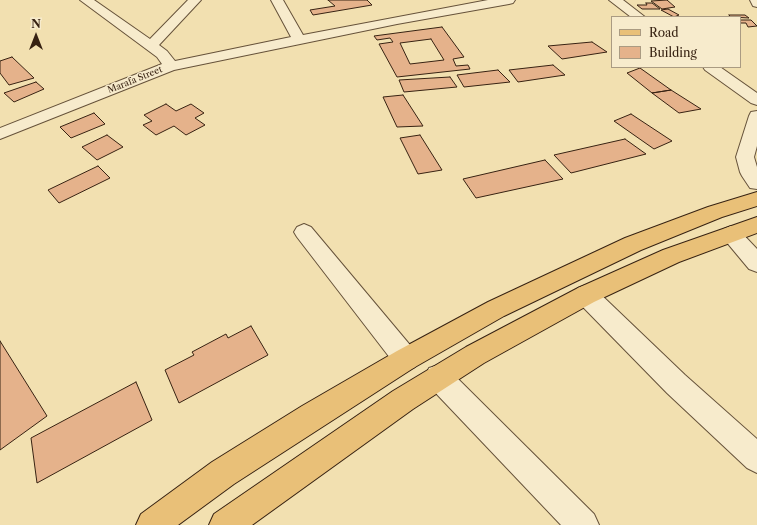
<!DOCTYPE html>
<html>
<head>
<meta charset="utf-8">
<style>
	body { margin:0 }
	#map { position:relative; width:757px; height:525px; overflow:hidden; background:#f2e0b0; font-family:"Libre Caslon Text",serif }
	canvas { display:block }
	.legend { position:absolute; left:611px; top:16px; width:130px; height:52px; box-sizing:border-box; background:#f7ebcc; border:1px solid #aa9b82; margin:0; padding:5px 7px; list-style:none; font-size:12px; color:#372212 }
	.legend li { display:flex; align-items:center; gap:8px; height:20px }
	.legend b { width:20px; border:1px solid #aa9b82 }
	.north { position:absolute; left:16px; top:16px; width:40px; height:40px; -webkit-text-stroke:3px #f7ebcc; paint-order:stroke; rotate:0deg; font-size:11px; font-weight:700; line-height:16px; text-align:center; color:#372212 }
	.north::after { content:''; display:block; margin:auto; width:14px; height:18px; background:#372212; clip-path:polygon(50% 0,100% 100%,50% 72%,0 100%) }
</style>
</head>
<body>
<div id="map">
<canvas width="757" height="525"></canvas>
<ul class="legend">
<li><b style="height:5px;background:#e9c078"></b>Road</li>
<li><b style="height:11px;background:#e5b28b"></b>Building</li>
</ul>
<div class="north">N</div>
</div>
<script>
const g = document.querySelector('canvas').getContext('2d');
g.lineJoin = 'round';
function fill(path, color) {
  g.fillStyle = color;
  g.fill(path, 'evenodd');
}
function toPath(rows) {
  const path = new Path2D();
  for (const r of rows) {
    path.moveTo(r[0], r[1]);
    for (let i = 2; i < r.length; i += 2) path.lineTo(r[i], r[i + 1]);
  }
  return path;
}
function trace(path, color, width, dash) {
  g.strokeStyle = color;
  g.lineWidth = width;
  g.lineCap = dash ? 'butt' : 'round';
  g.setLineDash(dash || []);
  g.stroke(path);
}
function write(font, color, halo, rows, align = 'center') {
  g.font = font + ' "Libre Caslon Text",serif';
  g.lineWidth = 3;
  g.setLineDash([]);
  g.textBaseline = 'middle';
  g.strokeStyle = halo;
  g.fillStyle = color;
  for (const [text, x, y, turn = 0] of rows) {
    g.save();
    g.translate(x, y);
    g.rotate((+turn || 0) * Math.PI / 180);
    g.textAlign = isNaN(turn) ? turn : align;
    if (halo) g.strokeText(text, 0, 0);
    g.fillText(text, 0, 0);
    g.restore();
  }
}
const building = toPath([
	[328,0,367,0,372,5,313,15,310,10,335,6,328,0],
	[667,0,675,7,662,9,651,1,667,0],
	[646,3,652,3,660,9,642,9,637,5,647,5,646,3],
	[668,9,679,15,674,17,661,10,668,9],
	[729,15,745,15,749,18,731,17,729,15],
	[740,20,751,20,757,26,748,27,746,23,740,23,740,20],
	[442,27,464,57,453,59,456,66,468,65,470,69,397,77,379,44,393,42,390,38,377,40,374,36,442,27],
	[431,39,444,60,410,64,400,43,431,39],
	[592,42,607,52,562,59,548,46,592,42],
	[12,57,34,78,9,85,0,73,0,61,12,57],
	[553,65,565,75,518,82,509,70,553,65],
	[640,68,671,90,652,93,627,73,640,68],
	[498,70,510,82,464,87,457,75,498,70],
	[450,77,457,87,404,92,399,80,450,77],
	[36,82,44,89,14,102,4,93,36,82],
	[671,90,701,109,679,113,652,93,671,90],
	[403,95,423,126,397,127,383,97,403,95],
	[166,104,176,111,191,104,204,113,195,118,205,125,186,135,174,126,156,135,143,125,152,121,144,115,166,104],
	[94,113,105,124,71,138,60,127,94,113],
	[631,114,672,141,654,149,614,121,631,114],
	[107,135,123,147,97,160,82,147,107,135],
	[420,135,442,170,418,174,400,138,420,135],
	[625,139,646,154,571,173,554,155,625,139],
	[545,160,563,179,476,198,463,179,545,160],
	[98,166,110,178,59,203,48,190,98,166],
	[251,326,268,355,179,403,165,370,194,355,192,352,226,334,228,338,251,326],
	[0,341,47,416,0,450,0,341],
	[136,382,152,420,37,483,31,438,136,382]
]);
const minor = toPath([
	[80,0,94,0,150,39,188,0,201,0,159,45,167,51,175,61,291,37,271,0,283,0,303,35,488,0,515,0,513,3,509,4,397,24,174,70,0,139,0,128,162,64,157,57,80,0],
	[609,0,623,0,645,17,631,17,609,0],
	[750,0,757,0,757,7,753,6,750,0],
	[703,67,720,67,757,93,757,105,751,103,705,70,703,67],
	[757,111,757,146,754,157,757,167,757,189,750,188,742,176,740,172,736,157,749,116,751,112,757,111],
	[304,224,311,227,415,351,419,359,415,367,406,371,397,367,297,237,294,232,297,227,304,224],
	[731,226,738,229,757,249,757,272,749,269,724,239,721,234,724,229,731,226],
	[586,285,594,288,685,375,757,439,757,473,747,468,667,393,578,302,574,295,578,288,586,285],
	[438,365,447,368,594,514,599,525,561,525,429,386,425,377,429,368,438,365]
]);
const major = toPath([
	[757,192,757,206,722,217,641,250,504,316,415,367,234,484,178,525,136,525,141,514,212,462,302,406,397,351,488,302,625,238,708,207,757,192],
	[757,217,757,233,679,262,594,302,484,363,413,409,252,525,209,525,214,514,393,391,466,347,578,288,663,250,757,217]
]);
const farStreetnames = [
	["Marafa Street",135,80,-22]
];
fill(building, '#e5b28b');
trace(building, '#372212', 1);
trace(minor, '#66523a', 2);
trace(major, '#372212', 2);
fill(minor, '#f7ebcc');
fill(major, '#e9c078');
write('9px', '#372212', '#f7ebcc', farStreetnames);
</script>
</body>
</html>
